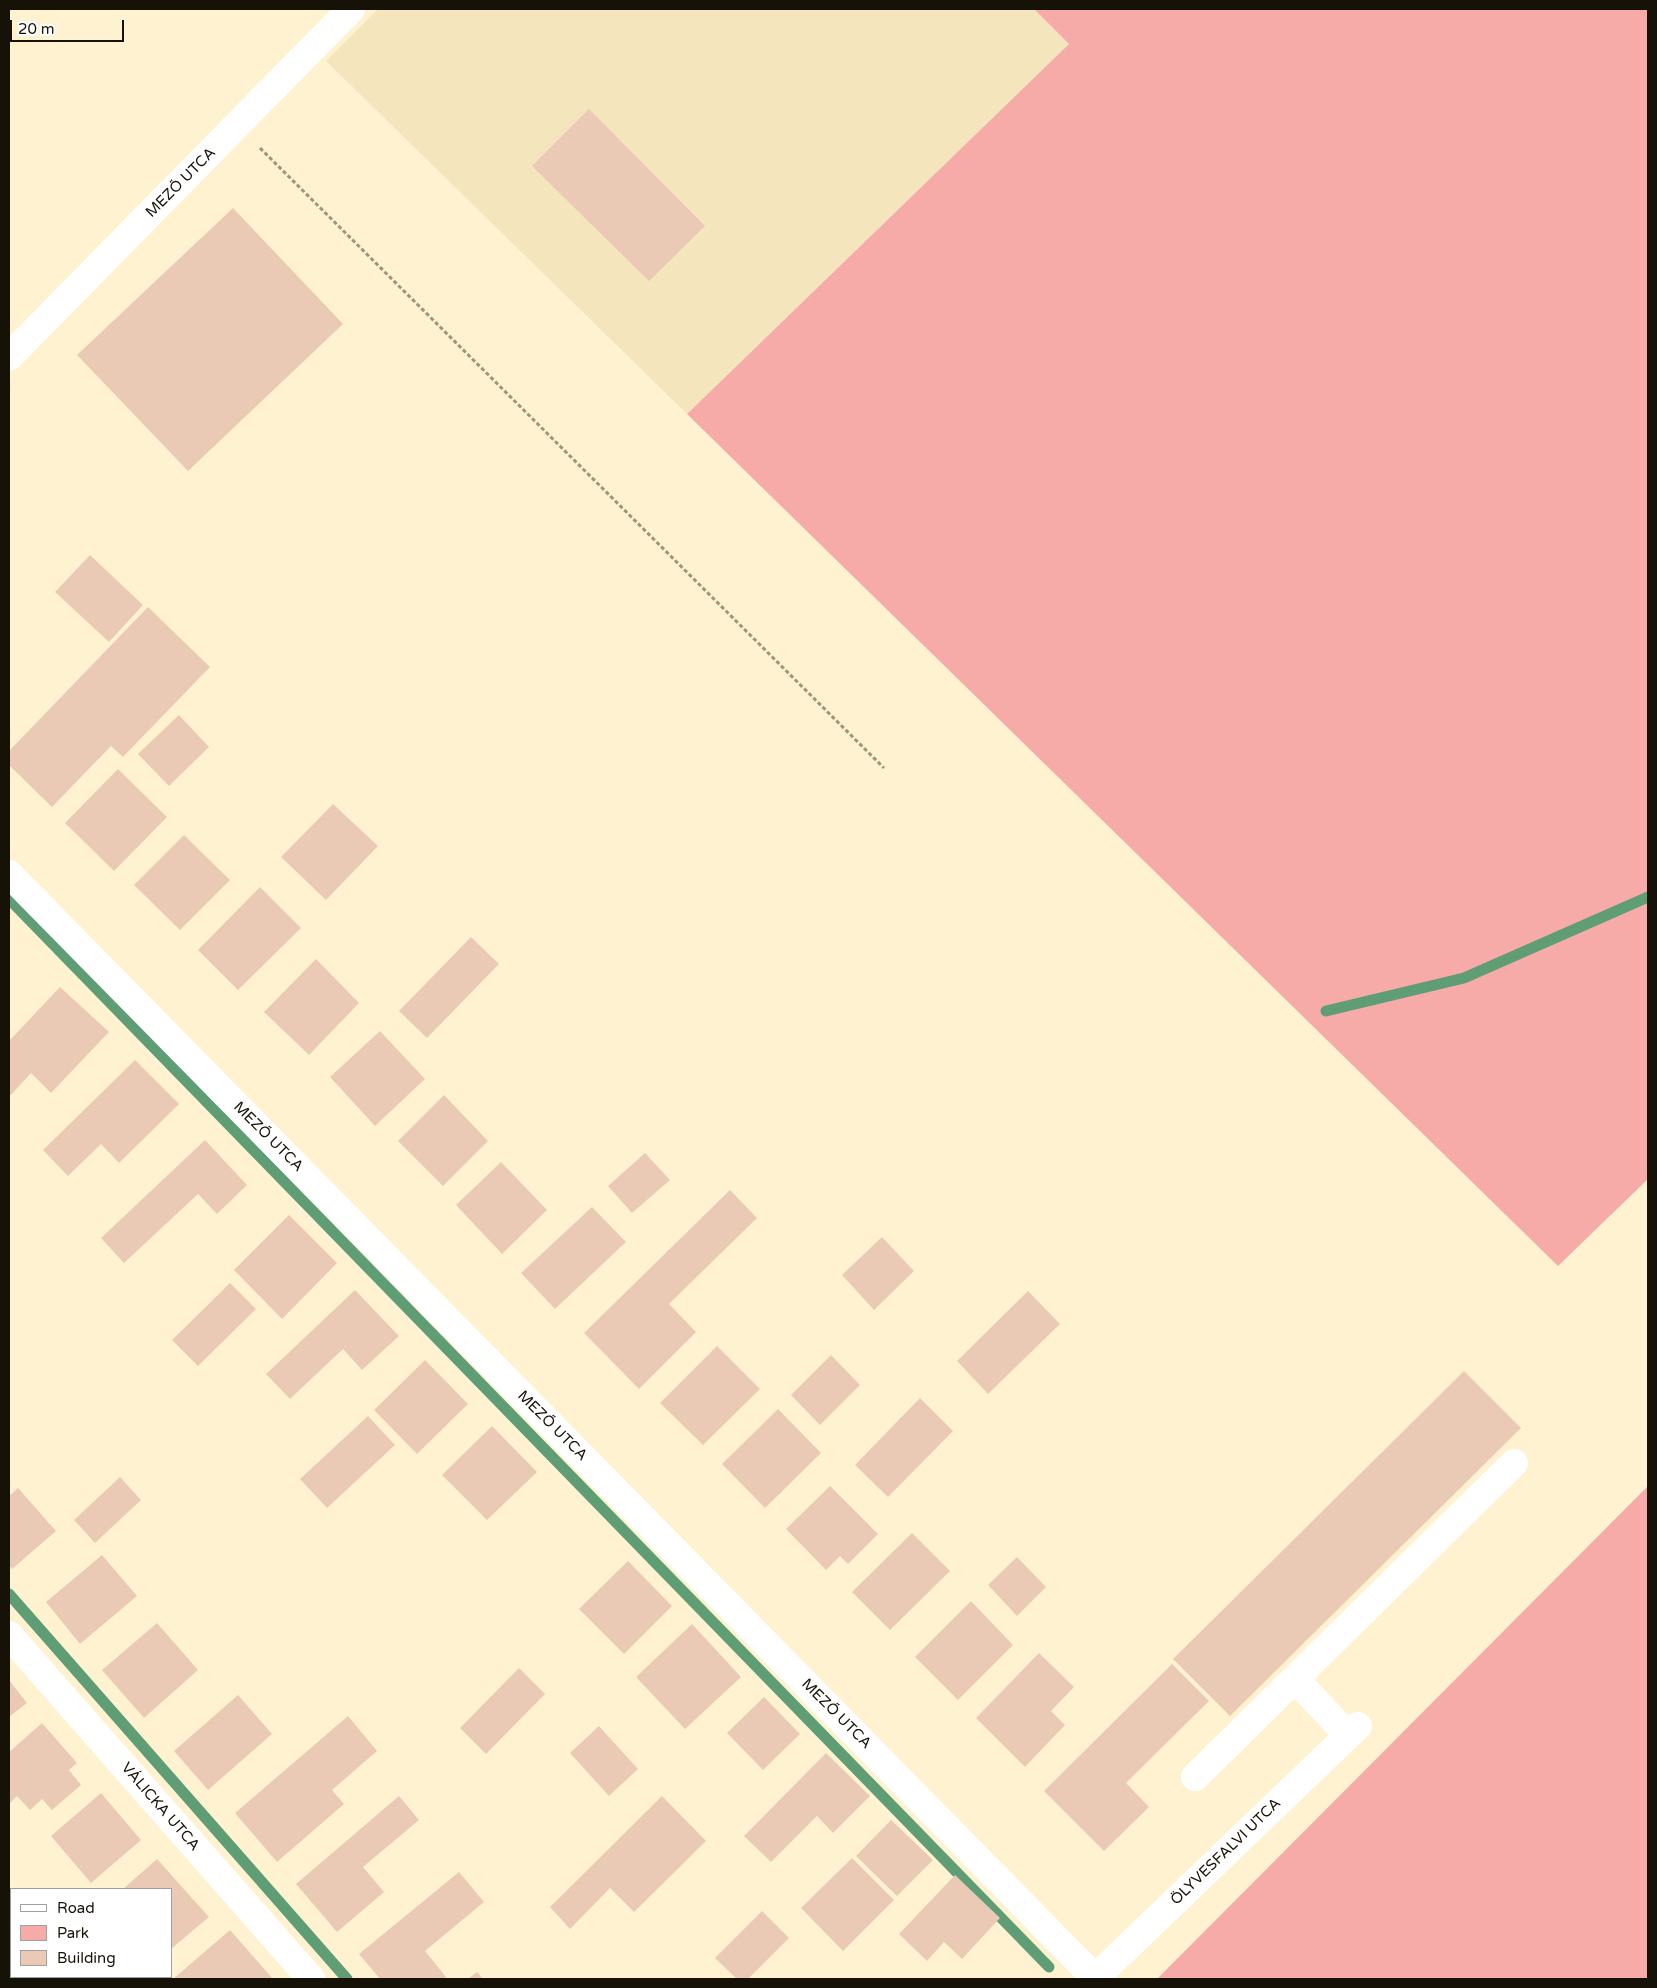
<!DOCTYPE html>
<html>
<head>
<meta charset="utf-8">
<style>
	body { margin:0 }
	#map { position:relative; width:1657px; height:1988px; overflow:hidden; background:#fff2d0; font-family:"Varela Round",sans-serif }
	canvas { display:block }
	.frame { position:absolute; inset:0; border:10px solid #171207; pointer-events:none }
	.legend { position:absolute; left:10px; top:1888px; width:162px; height:90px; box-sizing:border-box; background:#fff; border:1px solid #a2a09c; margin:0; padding:6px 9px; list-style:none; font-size:15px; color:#171207 }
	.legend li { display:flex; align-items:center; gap:10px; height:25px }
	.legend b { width:25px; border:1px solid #a2a09c }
	.scale { position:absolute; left:10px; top:20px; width:114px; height:22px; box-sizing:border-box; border:2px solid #171207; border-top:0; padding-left:6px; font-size:15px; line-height:18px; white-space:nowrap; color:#171207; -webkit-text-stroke:4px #fff; paint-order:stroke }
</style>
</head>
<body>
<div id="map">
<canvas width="1657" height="1988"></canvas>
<div class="frame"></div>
<ul class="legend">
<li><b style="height:6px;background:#fff"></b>Road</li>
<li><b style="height:14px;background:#f7aba8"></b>Park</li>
<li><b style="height:14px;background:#eacab5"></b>Building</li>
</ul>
<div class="scale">20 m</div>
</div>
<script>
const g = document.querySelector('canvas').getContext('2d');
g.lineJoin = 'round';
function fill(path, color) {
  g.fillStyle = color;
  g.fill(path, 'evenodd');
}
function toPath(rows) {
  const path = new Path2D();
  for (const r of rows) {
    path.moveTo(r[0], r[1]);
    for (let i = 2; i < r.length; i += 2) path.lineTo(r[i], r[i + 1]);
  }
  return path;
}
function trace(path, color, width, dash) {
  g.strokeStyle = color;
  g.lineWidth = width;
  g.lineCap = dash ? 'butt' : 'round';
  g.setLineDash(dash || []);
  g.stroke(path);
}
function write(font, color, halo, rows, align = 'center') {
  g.font = font + ' "Varela Round",sans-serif';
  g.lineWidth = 5;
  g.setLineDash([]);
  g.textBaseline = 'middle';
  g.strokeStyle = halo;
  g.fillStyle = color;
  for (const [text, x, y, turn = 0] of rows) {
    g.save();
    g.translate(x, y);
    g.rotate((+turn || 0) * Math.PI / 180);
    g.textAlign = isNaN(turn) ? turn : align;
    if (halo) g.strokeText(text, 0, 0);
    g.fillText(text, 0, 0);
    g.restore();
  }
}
const built = toPath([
	[378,9,1034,9,1069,44,687,414,326,61]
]);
const green = toPath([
	[1034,9,1648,9,1648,1179,1558,1266,687,414,1069,44],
	[1648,1486,1648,1979,1157,1979]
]);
const stream = toPath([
	[9,899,1049,1967],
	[1326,1011,1464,978,1648,897],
	[9,1594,347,1979]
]);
const building = toPath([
	[589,109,705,226,649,281,532,166],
	[233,208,343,324,188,471,77,355],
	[90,555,143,605,109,642,55,592],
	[148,607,210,667,123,757,111,746,52,807,9,765,9,751],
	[179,715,209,747,169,786,138,754],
	[118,769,167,817,114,871,65,823],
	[333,804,378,846,326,900,281,857],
	[184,835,230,880,180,930,134,885],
	[260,887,301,928,238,990,198,950],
	[471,937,499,964,427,1038,399,1011],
	[316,959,359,1003,309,1055,264,1012],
	[60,987,109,1032,51,1093,31,1073,9,1097,9,1041],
	[380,1031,425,1079,375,1126,330,1077],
	[135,1060,179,1104,119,1163,101,1144,68,1176,43,1150],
	[444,1095,488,1141,443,1186,398,1141],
	[205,1140,247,1185,217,1214,198,1194,124,1263,101,1238],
	[645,1153,670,1180,632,1213,608,1186],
	[501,1162,547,1210,502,1254,456,1205],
	[730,1190,757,1218,669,1304,696,1332,639,1389,584,1333],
	[592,1207,626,1242,555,1309,521,1273],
	[289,1215,337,1263,282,1319,234,1270],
	[882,1237,914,1271,874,1310,842,1275],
	[230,1283,256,1309,198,1366,172,1340],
	[355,1290,399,1336,362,1370,343,1349,290,1399,266,1374],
	[1028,1291,1060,1324,988,1394,957,1361],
	[717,1346,760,1389,703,1445,660,1403],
	[831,1355,860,1385,820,1425,791,1395],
	[425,1360,468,1404,417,1454,374,1410],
	[1464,1371,1521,1428,1230,1716,1173,1659],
	[920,1398,953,1431,888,1497,855,1465],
	[778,1409,821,1453,765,1508,722,1464],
	[368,1416,395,1445,327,1508,300,1479],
	[492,1426,537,1472,487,1520,442,1475],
	[120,1477,141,1500,95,1543,74,1520],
	[830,1486,878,1534,848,1564,840,1556,826,1570,786,1529],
	[18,1488,56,1531,12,1569,9,1565,9,1496],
	[912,1533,950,1571,890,1630,852,1592],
	[102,1555,137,1596,80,1644,46,1602],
	[1017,1557,1046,1587,1017,1616,988,1585],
	[628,1561,672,1606,624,1654,579,1609],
	[971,1601,1013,1645,958,1700,915,1657],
	[157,1623,198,1670,144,1718,102,1670],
	[692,1624,741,1677,685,1729,636,1677],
	[1039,1653,1074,1687,1051,1711,1065,1725,1025,1767,976,1718],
	[1172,1664,1209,1701,1126,1783,1149,1807,1104,1851,1044,1791],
	[519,1668,545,1694,486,1754,460,1728],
	[9,1680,27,1703,9,1717],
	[238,1695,272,1734,208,1790,174,1751],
	[764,1697,800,1734,763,1770,727,1733],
	[348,1716,377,1751,332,1790,344,1804,277,1862,235,1813],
	[42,1723,77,1763,69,1770,81,1785,52,1810,42,1799,30,1810,17,1796,9,1804,9,1752],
	[599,1726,638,1769,609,1796,570,1753],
	[826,1753,870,1796,833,1833,817,1816,771,1862,744,1836],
	[101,1793,141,1840,91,1883,51,1836],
	[399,1796,419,1820,363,1867,384,1892,337,1932,296,1884],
	[662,1796,706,1841,634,1912,610,1888,570,1929,550,1907],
	[891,1820,933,1860,897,1896,856,1856],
	[852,1858,894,1900,843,1951,801,1908],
	[157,1859,209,1917,171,1949,171,1889,123,1889],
	[459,1872,484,1902,425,1951,446,1977,443,1979,380,1979,359,1954],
	[955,1875,1000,1918,962,1959,944,1942,927,1961,899,1934],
	[762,1911,789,1938,748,1979,737,1979,715,1958],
	[230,1930,273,1979,173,1979],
	[477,1972,483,1979,468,1979]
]);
const path = toPath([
	[260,148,884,768]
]);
const minor = toPath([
	[9,357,351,9],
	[9,874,1095,1978],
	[9,1635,311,1979],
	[1295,1679,1348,1735],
	[1195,1777,1514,1463],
	[1094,1979,1358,1726]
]);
const streetNames = [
	["MEZŐ UTCA",181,183,-45],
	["MEZŐ UTCA",268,1137,45],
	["MEZŐ UTCA",552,1426,45],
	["MEZŐ UTCA",836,1714,45],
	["VÁLICKA UTCA",160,1807,49],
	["ÖLYVESFALVI UTCA",1226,1852,-44]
];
fill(built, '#f4e5bc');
fill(green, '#f7aba8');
trace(stream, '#5f9d75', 11);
fill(building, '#eacab5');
trace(path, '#9e957c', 3, [4, 2.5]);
trace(minor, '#fff', 28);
write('15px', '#171207', '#fff', streetNames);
</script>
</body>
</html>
